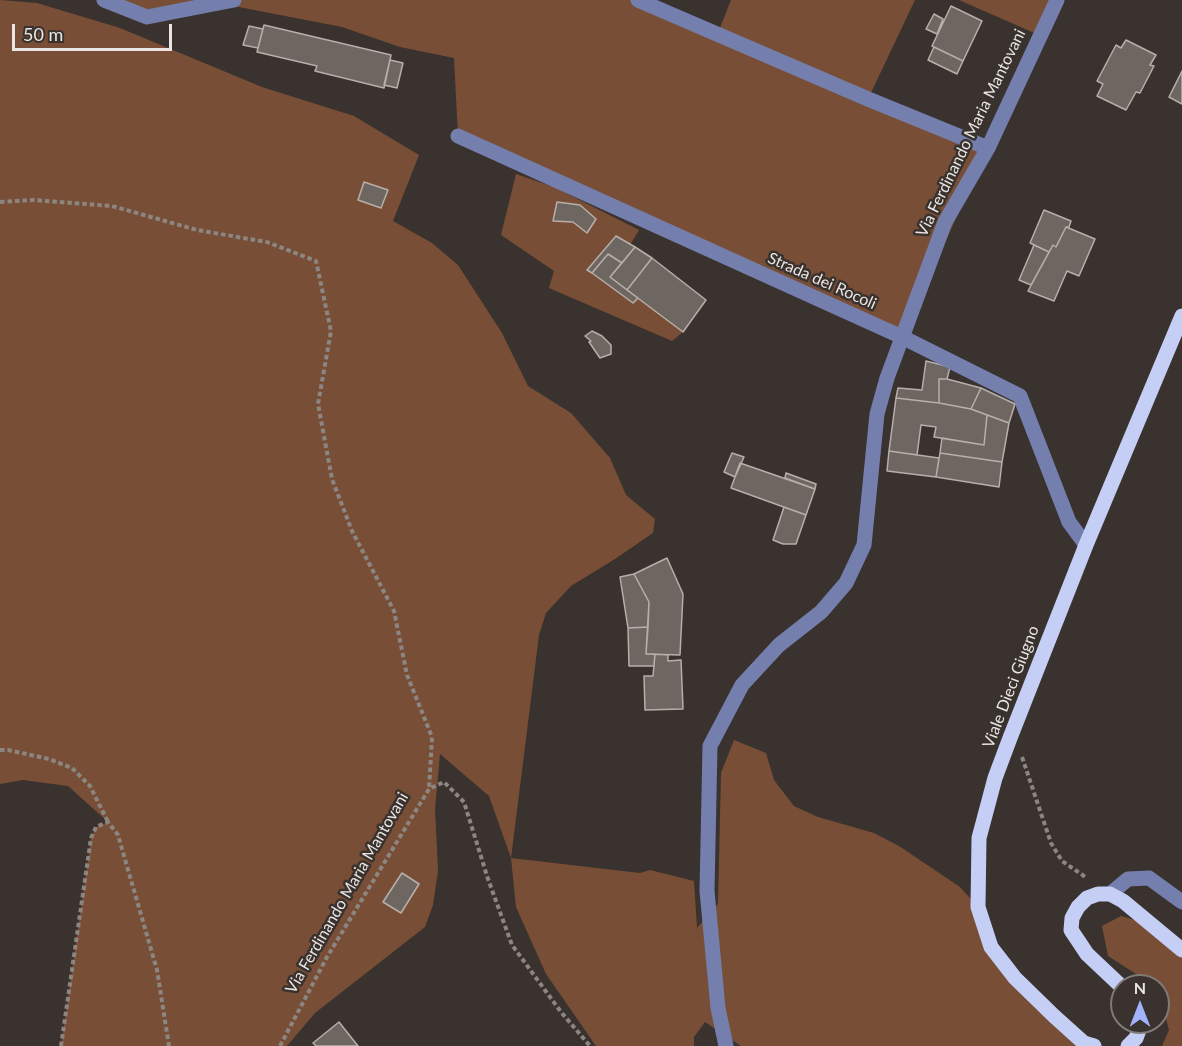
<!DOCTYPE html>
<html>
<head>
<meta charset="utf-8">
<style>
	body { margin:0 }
	#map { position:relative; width:1182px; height:1046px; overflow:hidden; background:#39322e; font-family:Lato,sans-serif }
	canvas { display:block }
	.north { position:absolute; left:1110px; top:974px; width:60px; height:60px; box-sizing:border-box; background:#39322e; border:2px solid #807a76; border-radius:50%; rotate:0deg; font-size:16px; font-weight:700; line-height:24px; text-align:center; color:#eae5e3 }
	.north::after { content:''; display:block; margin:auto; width:21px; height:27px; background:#a3b2fd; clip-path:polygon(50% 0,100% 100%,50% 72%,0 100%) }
	.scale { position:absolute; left:12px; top:24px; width:160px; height:27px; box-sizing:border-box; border:3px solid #eae5e3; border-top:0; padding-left:8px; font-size:18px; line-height:21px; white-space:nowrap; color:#eae5e3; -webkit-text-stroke:4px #39322e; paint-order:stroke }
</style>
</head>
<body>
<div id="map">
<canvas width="1182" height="1046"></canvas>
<div class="north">N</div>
<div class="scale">50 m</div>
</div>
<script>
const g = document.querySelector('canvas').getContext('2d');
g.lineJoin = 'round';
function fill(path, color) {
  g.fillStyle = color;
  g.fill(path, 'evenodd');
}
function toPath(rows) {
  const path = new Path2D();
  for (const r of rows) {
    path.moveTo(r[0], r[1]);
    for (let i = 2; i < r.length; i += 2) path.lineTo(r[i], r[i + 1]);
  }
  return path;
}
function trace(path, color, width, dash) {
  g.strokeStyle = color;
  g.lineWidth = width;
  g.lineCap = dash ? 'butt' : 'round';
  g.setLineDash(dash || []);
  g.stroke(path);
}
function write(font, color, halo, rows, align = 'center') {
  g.font = font + ' Lato,sans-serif';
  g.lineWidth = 5;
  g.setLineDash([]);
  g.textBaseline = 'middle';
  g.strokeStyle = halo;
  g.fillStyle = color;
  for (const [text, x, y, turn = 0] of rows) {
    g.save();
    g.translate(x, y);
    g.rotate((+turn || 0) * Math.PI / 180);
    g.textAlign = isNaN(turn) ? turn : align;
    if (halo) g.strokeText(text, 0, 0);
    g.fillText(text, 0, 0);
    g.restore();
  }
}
const green = toPath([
	[0,0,37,3,120,28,262,87,354,116,419,155,393,221,432,243,458,265,502,333,528,386,571,413,610,458,626,495,655,519,653,533,615,559,571,586,546,613,539,635,511,858,640,873,650,870,694,881,697,928,718,904,721,773,734,740,766,753,774,780,794,806,818,817,874,833,899,846,960,887,978,907,991,947,1094,1046,741,1046,705,1022,694,1037,694,1046,596,1046,546,974,516,907,511,858,489,796,440,754,435,809,438,871,433,905,425,927,315,1013,287,1046,61,1046,91,838,96,827,108,822,68,786,23,780,0,784],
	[113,0,651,0,718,33,731,0,915,0,868,99,988,148,902,337,458,136,454,58,400,47,342,27,239,7,145,12],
	[959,0,1057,0,1039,35],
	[516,174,554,187,639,230,630,245,615,236,588,270,633,303,638,298,683,332,672,341,549,288,554,271,501,235],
	[557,202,580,205,596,219,587,232,573,222,553,221],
	[1121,916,1152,925,1182,950,1182,1046,1162,1046,1169,1030,1162,1004,1158,999,1158,986,1147,986,1139,976,1108,956,1102,926]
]);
const building = toPath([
	[951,6,982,21,963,61,932,46,951,6],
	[934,14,943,19,937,34,926,29,934,14],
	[264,25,391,55,384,88,315,71,317,66,257,52,264,25],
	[249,26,263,29,258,48,243,45,249,26],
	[1126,40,1156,55,1150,65,1154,66,1140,93,1136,92,1126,110,1097,96,1103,84,1097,81,1116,45,1121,48,1126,40],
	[934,47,963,61,957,74,928,60,934,47],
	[390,60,403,63,397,88,384,85,390,60],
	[1182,71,1182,104,1169,97,1182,71],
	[364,182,388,190,381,208,358,200,364,182],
	[557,202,580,205,596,219,587,233,573,222,553,221,557,202],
	[1044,210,1071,221,1069,227,1066,227,1056,247,1053,245,1049,252,1030,243,1044,210],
	[1066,227,1095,239,1079,276,1067,271,1054,301,1028,291,1053,245,1056,247,1066,227],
	[616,236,635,247,622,263,608,254,592,273,587,270,616,236],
	[1034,245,1049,252,1031,285,1019,280,1034,245],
	[635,247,652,258,627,290,610,277,635,247],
	[608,254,622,263,610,277,638,298,633,303,592,273,608,254],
	[652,258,706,300,683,332,627,290,652,258],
	[592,331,602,336,611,345,611,354,600,358,589,342,591,341,585,336,592,331],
	[926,361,950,367,947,379,939,379,939,403,896,398,898,388,922,390,926,361],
	[939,379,947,379,981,388,971,409,939,403,939,379],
	[981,388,1015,404,1009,423,971,409,981,388],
	[896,398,939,403,971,409,987,415,984,445,934,437,936,427,921,425,917,455,889,451,896,398],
	[987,415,1009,423,1002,462,940,453,942,438,984,445,987,415],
	[889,451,939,458,936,477,887,471,889,451],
	[732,453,744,457,735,477,724,472,732,453],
	[940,453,1002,462,999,487,936,477,940,453],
	[740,463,815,489,806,515,731,488,740,463],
	[786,473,816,484,815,489,785,478,786,473],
	[784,507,806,515,796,544,783,544,773,540,784,507],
	[667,558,683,594,680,655,646,654,649,602,634,574,667,558],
	[634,574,649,602,648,627,628,628,620,577,634,574],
	[648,627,646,654,655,654,654,666,629,666,628,628,648,627],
	[655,654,668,655,668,661,681,660,683,709,645,710,644,676,653,676,655,654],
	[402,873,419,884,401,913,383,902,402,873],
	[339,1022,358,1046,316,1046,313,1043,339,1022]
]);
const path = toPath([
	[0,202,33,200,112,206,197,230,267,242,316,261,331,331,318,404,332,479,352,531,394,611,407,675,432,737,429,789],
	[0,750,8,750,49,759,72,768,90,786,108,822],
	[1022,757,1051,843,1062,861,1087,878],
	[61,1046,91,838,96,827,108,822,118,835,157,970,169,1046],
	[280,1046,327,957,429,789,444,782,464,802,488,879,512,945,561,1012,590,1046]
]);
const minor = toPath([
	[104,0,147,17,234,0],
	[638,0,868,99,988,148],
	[458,136,902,337,1020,396,1069,522,1086,545],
	[1110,894,1128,879,1149,878,1182,902],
	[726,1046,718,1008,707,891,710,746,742,685,779,645,821,612,846,583,864,545,877,414,887,378,945,222,988,148,1057,0]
]);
const major = toPath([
	[1122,987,1087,954,1071,930,1072,918,1078,907,1087,898,1098,894,1110,894,1123,901,1182,950],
	[1094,1046,1084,1043,1054,1016,1015,978,991,947,978,907,979,838,995,778,1010,738,1086,545,1182,316],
	[1128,1046,1136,1038,1142,1022]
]);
const streetNames = [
	["Via Ferdinando Maria Mantovani",971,133,-64],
	["Strada dei Rocoli",822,281,24],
	["Viale Dieci Giugno",1011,687,-69],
	["Via Ferdinando Maria Mantovani",347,893,-60]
];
fill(green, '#784f36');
fill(building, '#6e6661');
trace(building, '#b8afab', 1.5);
trace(path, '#8c8683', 4, [4.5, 3]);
trace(minor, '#757fae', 15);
trace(major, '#c5cef5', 15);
write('16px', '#eae5e3', '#39322e', streetNames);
</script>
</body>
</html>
